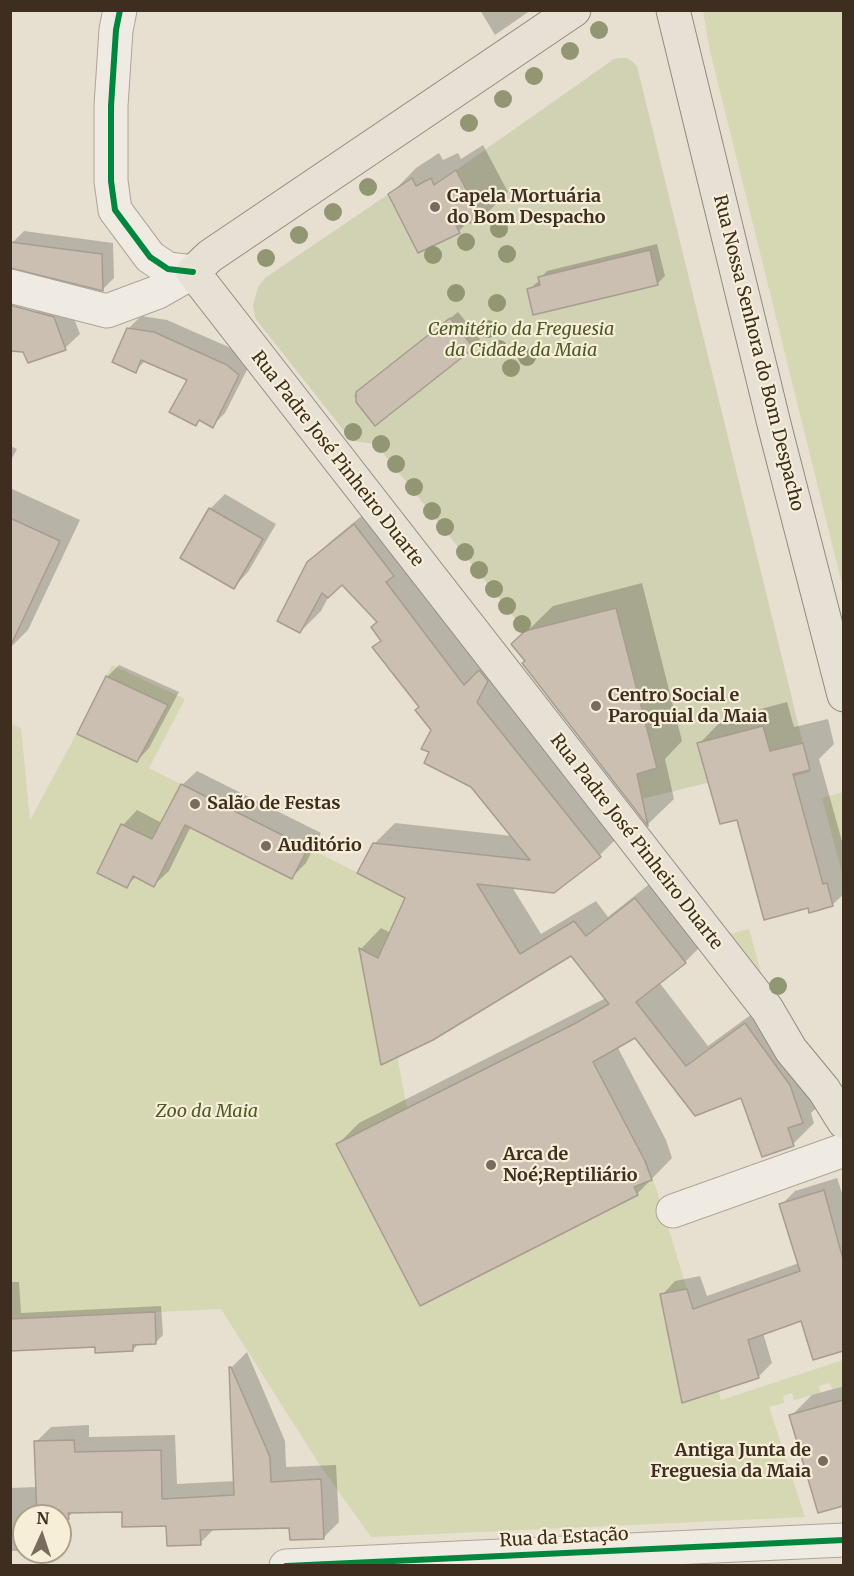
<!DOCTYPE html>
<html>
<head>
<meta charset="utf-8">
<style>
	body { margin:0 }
	#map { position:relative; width:854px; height:1576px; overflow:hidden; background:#e7e0d1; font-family:Merriweather,serif }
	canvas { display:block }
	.frame { position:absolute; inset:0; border:12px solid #3d2e20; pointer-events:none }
	.north { position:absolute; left:12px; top:1504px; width:60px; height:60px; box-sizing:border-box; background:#f7eed8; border:2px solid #ada18e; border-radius:50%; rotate:3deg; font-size:16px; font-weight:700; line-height:24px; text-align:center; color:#3d2e20 }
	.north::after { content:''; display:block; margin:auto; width:21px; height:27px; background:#786c5e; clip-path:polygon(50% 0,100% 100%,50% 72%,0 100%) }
</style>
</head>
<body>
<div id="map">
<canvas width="854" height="1576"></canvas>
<div class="frame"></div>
<div class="north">N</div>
</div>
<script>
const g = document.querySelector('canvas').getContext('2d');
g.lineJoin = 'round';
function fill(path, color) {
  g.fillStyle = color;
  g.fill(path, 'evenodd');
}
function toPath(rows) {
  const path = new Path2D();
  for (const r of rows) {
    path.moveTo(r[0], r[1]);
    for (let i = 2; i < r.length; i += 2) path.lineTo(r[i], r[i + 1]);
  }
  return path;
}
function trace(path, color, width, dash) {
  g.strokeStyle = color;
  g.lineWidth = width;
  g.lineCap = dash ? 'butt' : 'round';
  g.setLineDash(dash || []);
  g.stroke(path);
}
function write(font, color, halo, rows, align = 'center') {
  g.font = font + ' Merriweather,serif';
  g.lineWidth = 4.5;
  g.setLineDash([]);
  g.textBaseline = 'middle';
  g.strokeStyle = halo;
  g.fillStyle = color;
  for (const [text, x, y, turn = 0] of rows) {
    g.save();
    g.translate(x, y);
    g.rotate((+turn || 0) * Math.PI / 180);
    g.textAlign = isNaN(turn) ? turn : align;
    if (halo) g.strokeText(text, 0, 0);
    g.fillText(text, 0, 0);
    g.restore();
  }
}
const green = toPath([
	[703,11,843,11,843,588,710,51],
	[112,665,185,699,149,768,406,897,378,958,407,1108,574,1024,645,1161,656,1188,721,1400,843,1360,843,1386,832,1389,830,1383,819,1386,820,1393,794,1400,792,1393,783,1396,784,1403,769,1407,805,1517,371,1537,319,1464,221,1309,11,1319,11,724,21,728,30,820,77,733],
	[843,792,844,792,843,877,822,798],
	[749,929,764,983,726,935]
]);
const cemetery = toPath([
	[620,58,626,58,632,61,637,66,810,772,792,777,783,764,642,799,525,631,376,444,352,441,258,322,255,317,253,305,258,287,265,278,412,178,416,186,431,178,435,185,614,59]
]);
const shadow = toPath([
	[480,10,531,10,495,35],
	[483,145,508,192,481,219,467,223,459,231,390,195,416,168,439,153,443,160,458,153,461,159],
	[24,231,113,243,114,278,103,289,10,266,10,241,13,242],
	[657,244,665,276,658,283,534,313,529,290,536,283,541,281,540,278,547,271],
	[68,303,80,334,65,348,28,320,43,306],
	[458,312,480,339,375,424,354,396],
	[141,316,167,320,240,352,251,362,225,413,212,426,201,419,196,424,189,379,146,360,135,371,128,329],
	[10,446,17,449,10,462],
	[10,488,80,520,28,630,10,648],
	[225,494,276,524,248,572,234,587,182,557,210,509],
	[376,504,621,834,600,855,512,887,541,934,596,901,608,917,657,878,706,941,685,962,659,982,708,1046,767,1003,824,1100,811,1113,814,1123,793,1144,742,1096,696,1114,635,1036,617,1046,666,1140,672,1158,637,1194,338,1144,359,1123,606,998,572,954,382,1063,361,949,381,928,391,933,407,898,374,844,395,823,512,836,472,786,431,752,432,730,421,707,374,647,382,639,379,621,342,583,329,596,321,611,300,632,308,563,330,542],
	[642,583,682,741,665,759,674,799,648,824,524,664,526,661,513,645,553,606],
	[119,665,179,692,149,748,137,761,107,677],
	[787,702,794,727,828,719,834,744,819,759,844,848,844,894,832,905,738,818,699,744,723,719],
	[197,771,321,833,306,863,292,877,191,826,169,871,154,885,137,876,126,886,99,872,123,825,137,810,162,823,182,785],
	[837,1178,844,1199,844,1349,814,1358,801,1319,763,1333,772,1363,758,1377,662,1295,675,1281,700,1276,707,1296,799,1263,781,1205,795,1191],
	[10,1282,19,1282,21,1313,161,1306,163,1335,156,1342,139,1343,133,1350,96,1345,15,1349,10,1353],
	[247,1352,285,1441,286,1467,336,1465,339,1522,324,1537,290,1526,215,1528,200,1543,168,1525,124,1511,75,1511,68,1517,64,1518,60,1522,60,1516,24,1516,24,1549,22,1551,10,1551,10,1488,37,1487,36,1442,51,1427,89,1425,89,1437,175,1435,177,1484,235,1481,231,1368],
	[844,1386,844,1504,819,1511,791,1416,812,1395]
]);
const building = toPath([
	[456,170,482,220,456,226,460,233,418,253,388,194,412,178,416,186,431,178,434,185,456,170],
	[10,242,102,254,103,291,10,268,10,242],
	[650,250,658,285,533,315,527,289,540,285,538,277,650,250],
	[10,305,54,317,66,350,28,363,23,352,10,351,10,305],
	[450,318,474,348,375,426,356,402,356,392,450,318],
	[127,328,154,332,227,365,239,375,213,428,199,420,196,426,169,412,187,380,141,360,136,373,112,362,127,328],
	[209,508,263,539,234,589,180,558,209,508],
	[10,518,60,541,10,647,10,518],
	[354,524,394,576,386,582,464,685,479,670,488,681,477,702,601,857,554,893,477,884,520,954,574,921,586,936,635,898,686,963,636,1002,686,1066,745,1023,790,1085,803,1123,788,1128,794,1146,762,1157,741,1098,695,1116,635,1038,593,1062,645,1161,652,1180,634,1187,638,1195,420,1306,336,1144,574,1024,609,1004,571,956,433,1040,381,1065,359,948,378,958,405,898,357,873,373,843,530,860,471,787,424,763,429,752,421,749,431,730,415,710,419,707,372,647,381,641,371,627,377,622,342,585,328,598,322,593,300,633,277,621,307,562,354,524],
	[616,608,657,768,637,774,648,826,522,663,525,661,511,644,525,631,616,608],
	[106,676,168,705,137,762,77,734,106,676],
	[763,726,770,751,803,743,810,770,793,774,823,884,827,883,833,906,809,913,808,908,764,920,737,820,720,824,697,743,763,726],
	[181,784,308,848,292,879,185,825,154,887,133,876,127,888,97,873,121,824,152,839,181,784],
	[824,1190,843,1259,843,1351,813,1360,801,1321,748,1340,759,1378,682,1403,660,1294,687,1289,693,1309,800,1271,779,1204,824,1190],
	[155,1312,156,1344,133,1345,133,1351,95,1353,95,1347,10,1351,10,1319,155,1312],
	[229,1367,231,1367,270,1457,271,1482,321,1479,324,1539,290,1540,289,1528,200,1530,201,1545,167,1546,166,1526,122,1527,122,1512,68,1513,69,1519,60,1519,60,1516,37,1516,34,1441,74,1440,75,1452,161,1450,162,1499,234,1495,229,1367],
	[843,1400,843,1506,818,1513,789,1415,843,1400]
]);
const minor = toPath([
	[120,10,116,30,111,106,111,181,115,210,150,257,168,269,193,272],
	[10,286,107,311,158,292,193,272],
	[673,1211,844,1150],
	[286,1566,844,1540]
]);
const major = toPath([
	[574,10,210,256,193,272,767,1009,791,1050,824,1090,844,1122],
	[673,10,775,428,844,695]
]);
const cycleway = toPath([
	[120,10,116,30,111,106,111,181,115,210,150,257,168,269,193,272],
	[286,1566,844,1540]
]);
const trees = [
	[599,30],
	[570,51],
	[534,76],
	[503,99],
	[469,123],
	[368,187],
	[333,212],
	[499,229],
	[299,235],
	[466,242],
	[507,254],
	[433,255],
	[266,258],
	[456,293],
	[497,303],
	[488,329],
	[499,349],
	[527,357],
	[511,368],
	[353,432],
	[381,444],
	[396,464],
	[414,487],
	[432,511],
	[445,527],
	[465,552],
	[479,570],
	[494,589],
	[507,606],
	[522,624],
	[778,986]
];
const markers = [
	[435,207,6,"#786c5e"],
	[596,706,6,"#786c5e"],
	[195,804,6,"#786c5e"],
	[266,846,6,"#786c5e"],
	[491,1165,6,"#786c5e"],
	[823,1461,6,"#786c5e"]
];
const poiNames = [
	["Capela Mortuária",447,197],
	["do Bom Despacho",447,218],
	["Centro Social e",608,696],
	["Paroquial da Maia",608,717],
	["Salão de Festas",207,804],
	["Auditório",278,846],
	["Arca de",503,1155],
	["Noé;Reptiliário",503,1176],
	["Antiga Junta de",811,1451,"right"],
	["Freguesia da Maia",811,1472,"right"]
];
const parkNames = [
	["Cemitério da Freguesia",521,330],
	["da Cidade da Maia",521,351],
	["Zoo da Maia",207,1112]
];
const streetNames = [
	["Rua Nossa Senhora do Bom Despacho",758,353,76],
	["Rua Padre José Pinheiro Duarte",337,459,52],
	["Rua Padre José Pinheiro Duarte",636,842,52],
	["Rua da Estação",564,1538,-3]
];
fill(green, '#d6d7b3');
fill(cemetery, '#d1d1b3');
fill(shadow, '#0003');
fill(building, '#cbbfb2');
trace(building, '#a89c90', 1.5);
trace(minor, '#ada599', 35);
trace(major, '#928b80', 35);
trace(minor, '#efebe3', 33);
trace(major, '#e6e1d4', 33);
trace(cycleway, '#00873e', 6);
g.fillStyle = '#929673';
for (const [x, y] of trees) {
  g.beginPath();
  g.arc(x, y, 9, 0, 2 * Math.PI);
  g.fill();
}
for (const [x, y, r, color] of markers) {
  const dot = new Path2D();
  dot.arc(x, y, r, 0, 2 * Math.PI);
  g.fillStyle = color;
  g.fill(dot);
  trace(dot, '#f7eed8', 2);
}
write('bold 18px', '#3d2e20', '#f7eed8', poiNames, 'left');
write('italic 18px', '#4d5a26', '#f7eed8', parkNames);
write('18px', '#3d2e20', '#f7eed8', streetNames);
</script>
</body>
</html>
